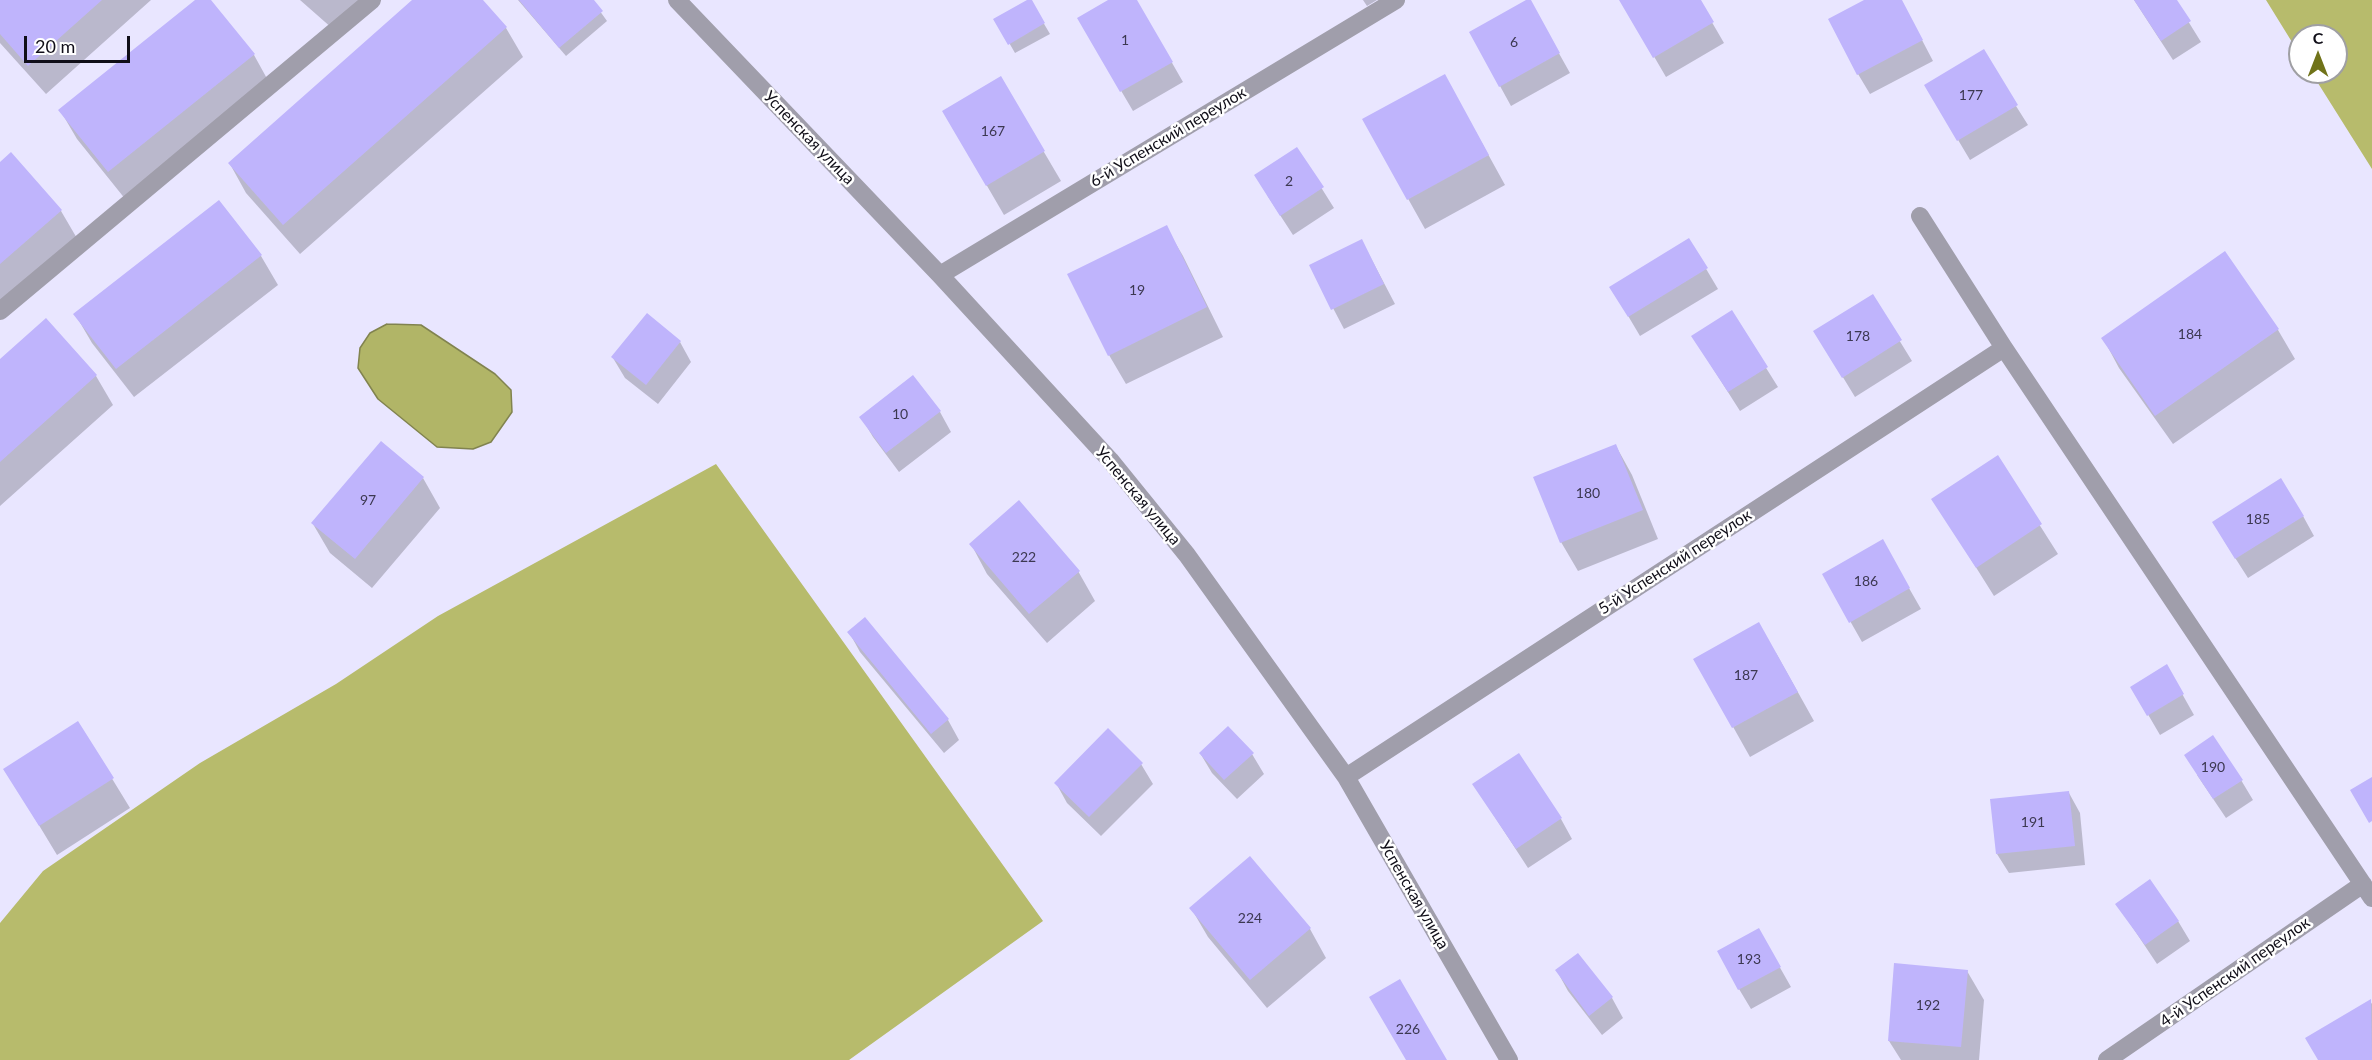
<!DOCTYPE html>
<html>
<head>
<meta charset="utf-8">
<style>
	body { margin:0 }
	#map { position:relative; width:2372px; height:1060px; overflow:hidden; background:#e9e6ff; font-family:Lato,sans-serif }
	canvas { display:block }
	.north { position:absolute; left:2288px; top:24px; width:60px; height:60px; box-sizing:border-box; background:#fff; border:2px solid #9f9fa3; border-radius:50%; rotate:0deg; font-size:16px; font-weight:700; line-height:24px; text-align:center; color:#100e18 }
	.north::after { content:''; display:block; margin:auto; width:21px; height:27px; background:#707319; clip-path:polygon(50% 0,100% 100%,50% 72%,0 100%) }
	.scale { position:absolute; left:24px; top:36px; width:106px; height:27px; box-sizing:border-box; border:3px solid #100e18; border-top:0; padding-left:8px; font-size:18px; line-height:21px; white-space:nowrap; color:#100e18; -webkit-text-stroke:4px #fff; paint-order:stroke }
</style>
</head>
<body>
<div id="map">
<canvas width="2372" height="1060"></canvas>
<div class="north">С</div>
<div class="scale">20 m</div>
</div>
<script>
const g = document.querySelector('canvas').getContext('2d');
g.lineJoin = 'round';
function fill(path, color) {
  g.fillStyle = color;
  g.fill(path, 'evenodd');
}
function toPath(rows) {
  const path = new Path2D();
  for (const r of rows) {
    path.moveTo(r[0], r[1]);
    for (let i = 2; i < r.length; i += 2) path.lineTo(r[i], r[i + 1]);
  }
  return path;
}
function trace(path, color, width, dash) {
  g.strokeStyle = color;
  g.lineWidth = width;
  g.lineCap = dash ? 'butt' : 'round';
  g.setLineDash(dash || []);
  g.stroke(path);
}
function write(font, color, halo, rows, align = 'center') {
  g.font = font + ' Lato,sans-serif';
  g.lineWidth = 5;
  g.setLineDash([]);
  g.textBaseline = 'middle';
  g.strokeStyle = halo;
  g.fillStyle = color;
  for (const [text, x, y, turn = 0] of rows) {
    g.save();
    g.translate(x, y);
    g.rotate((+turn || 0) * Math.PI / 180);
    g.textAlign = isNaN(turn) ? turn : align;
    if (halo) g.strokeText(text, 0, 0);
    g.fillText(text, 0, 0);
    g.restore();
  }
}
const forest = toPath([
	[2266,0,2372,0,2372,169,2311,72,2336,72,2336,36,2300,36,2300,55],
	[716,464,1043,921,849,1060,0,1060,0,923,43,871,200,763,336,684,438,616]
]);
const water = toPath([
	[387,324,421,325,495,374,511,390,512,412,491,442,473,449,437,447,378,399,358,368,360,348,370,333,387,324]
]);
const shadow = toPath([
	[0,0,151,0,46,94,0,43],
	[198,0,210,0,254,55,270,84,126,200,77,139,60,110],
	[300,0,360,0,333,29],
	[414,0,481,0,506,28,523,57,300,254,246,193,230,164],
	[518,0,592,0,607,21,566,56],
	[1030,0,1050,34,1015,53,996,20],
	[1111,0,1136,0,1183,82,1133,111,1079,19],
	[1363,0,1377,0,1367,6],
	[1529,0,1570,73,1511,106,1500,86],
	[1621,0,1699,0,1724,43,1666,77],
	[1867,0,1901,0,1933,61,1870,94,1858,74],
	[2134,0,2175,0,2201,42,2173,60],
	[1001,79,1061,181,1004,215,944,112],
	[1926,86,2016,106,2028,125,1970,160],
	[1461,105,1505,185,1425,229,1364,120],
	[1297,149,1334,208,1293,235,1267,195],
	[0,164,61,211,78,240,0,308],
	[219,203,261,256,278,285,134,397,92,343,75,314],
	[1166,227,1183,256,1223,337,1126,384,1109,355],
	[1689,240,1718,289,1640,336,1611,287],
	[1362,241,1395,304,1344,329,1311,266],
	[2224,253,2278,330,2295,359,2173,444,2119,368,2103,338],
	[1872,296,1912,361,1855,397,1827,351],
	[1731,312,1778,387,1740,411,1705,356],
	[46,320,96,376,113,405,0,506,0,361],
	[680,342,691,362,658,404,625,378,613,358],
	[940,412,951,432,899,472,873,437,861,417],
	[1616,446,1632,475,1658,539,1578,571,1561,542],
	[1997,458,2058,554,1994,596,1933,499],
	[423,478,440,508,372,588,330,553,313,524],
	[2303,516,2314,536,2248,578,2225,542],
	[1882,541,1921,609,1862,642,1824,575],
	[971,544,1078,571,1095,601,1047,643,987,574],
	[864,619,948,720,959,740,944,753,860,652,849,632],
	[1776,653,1814,721,1750,757,1695,659],
	[2167,667,2194,715,2160,735,2132,687],
	[78,723,130,808,57,855,5,769],
	[1200,753,1252,754,1264,774,1237,799,1212,773],
	[1141,764,1153,784,1101,836,1067,803,1056,783],
	[2197,775,2241,780,2253,800,2226,818],
	[1474,785,1561,819,1572,839,1528,868],
	[2069,793,2080,813,2085,865,2009,873,1997,854],
	[1250,858,1310,929,1326,958,1267,1008,1208,937,1191,908],
	[2117,904,2178,921,2190,941,2157,964],
	[1770,950,1791,987,1751,1009,1739,989],
	[1578,955,1612,998,1623,1018,1602,1035,1568,991,1557,971],
	[1967,971,1984,1000,1979,1060,1901,1060,1889,1041],
	[2370,1001,2372,1004,2372,1060,2320,1060]
]);
const building = toPath([
	[0,0,102,0,28,66,0,34],
	[195,0,211,0,255,54,108,172,58,110],
	[412,0,483,0,507,27,283,225,228,163],
	[519,0,594,0,603,11,559,48],
	[1027,0,1032,0,1045,23,1008,45,993,19],
	[1108,0,1137,0,1173,62,1120,92,1077,18],
	[1526,0,1531,0,1560,53,1499,87,1469,32],
	[1619,0,1701,0,1714,22,1653,58],
	[1864,0,1902,0,1923,40,1857,75,1828,19],
	[2134,0,2177,0,2191,21,2161,41],
	[1984,49,2018,105,1957,141,1924,85],
	[1445,74,1489,155,1407,200,1362,119],
	[1001,76,1045,151,986,186,942,111],
	[1297,147,1324,187,1280,216,1254,175],
	[11,152,62,210,0,264,0,162],
	[219,200,262,255,116,369,73,314],
	[1167,225,1207,307,1108,356,1067,274],
	[1689,238,1708,268,1628,317,1609,287],
	[1362,239,1384,284,1331,310,1309,265],
	[2225,251,2279,329,2155,416,2101,338],
	[1873,294,1902,340,1842,378,1813,331],
	[1732,310,1768,367,1728,392,1691,336],
	[647,313,681,341,646,385,611,357],
	[46,318,97,375,0,462,0,359],
	[913,375,941,411,886,453,859,417],
	[381,441,424,477,355,559,311,523],
	[1616,444,1643,510,1560,543,1533,477],
	[1998,455,2042,524,1976,568,1931,499],
	[2281,478,2304,516,2235,559,2212,522],
	[1019,500,1080,571,1029,614,969,544],
	[1883,539,1910,588,1849,623,1822,574],
	[865,617,949,719,931,734,847,632],
	[1759,622,1798,692,1732,728,1693,659],
	[2167,664,2184,694,2147,716,2130,687],
	[78,721,114,778,39,826,3,769],
	[1228,726,1254,753,1224,780,1199,753],
	[1108,728,1143,763,1089,817,1054,783],
	[2213,735,2243,780,2213,799,2184,755],
	[1519,753,1562,818,1516,849,1472,784],
	[2372,777,2372,821,2369,823,2350,790],
	[2069,791,2075,846,1996,854,1990,799],
	[1250,856,1311,928,1250,980,1189,908],
	[2150,879,2179,921,2145,945,2115,904],
	[1759,928,1781,967,1738,990,1717,951],
	[1578,953,1613,997,1589,1016,1555,970],
	[1894,963,1968,970,1961,1047,1888,1041],
	[1400,979,1447,1060,1406,1060,1369,997],
	[2371,999,2372,1060,2318,1060,2305,1038]
]);
const minor = toPath([
	[677,0,940,275,1110,460,1187,555,1346,777,1509,1060],
	[1920,216,2004,348,2372,898],
	[940,275,1396,0],
	[0,311,372,0],
	[1346,777,2004,348],
	[2107,1060,2363,884]
]);
const numberNames = [
	["1",1125,40],
	["6",1514,42],
	["177",1971,95],
	["167",993,131],
	["2",1289,181],
	["19",1137,290],
	["184",2190,334],
	["178",1858,336],
	["10",900,414],
	["180",1588,493],
	["97",368,500],
	["185",2258,519],
	["222",1024,557],
	["186",1866,581],
	["187",1746,675],
	["190",2213,767],
	["191",2033,822],
	["224",1250,918],
	["193",1749,959],
	["192",1928,1005],
	["226",1408,1029]
];
const streetNames = [
	["6-й Успенский переулок",1168,137,-31],
	["Успенская улица",809,138,46],
	["Успенская улица",1138,496,50],
	["5-й Успенский переулок",1675,562,-33],
	["Успенская улица",1414,895,60],
	["4-й Успенский переулок",2235,972,-35]
];
fill(forest, '#b7bb6c');
fill(water, '#b1b567');
trace(water, '#81834f', 1.5);
fill(shadow, '#0003');
fill(building, '#bfb4fc');
trace(minor, '#a09eab', 18);
write('14px', '#3c3851', null, numberNames);
write('16px', '#100e18', '#fff', streetNames);
</script>
</body>
</html>
